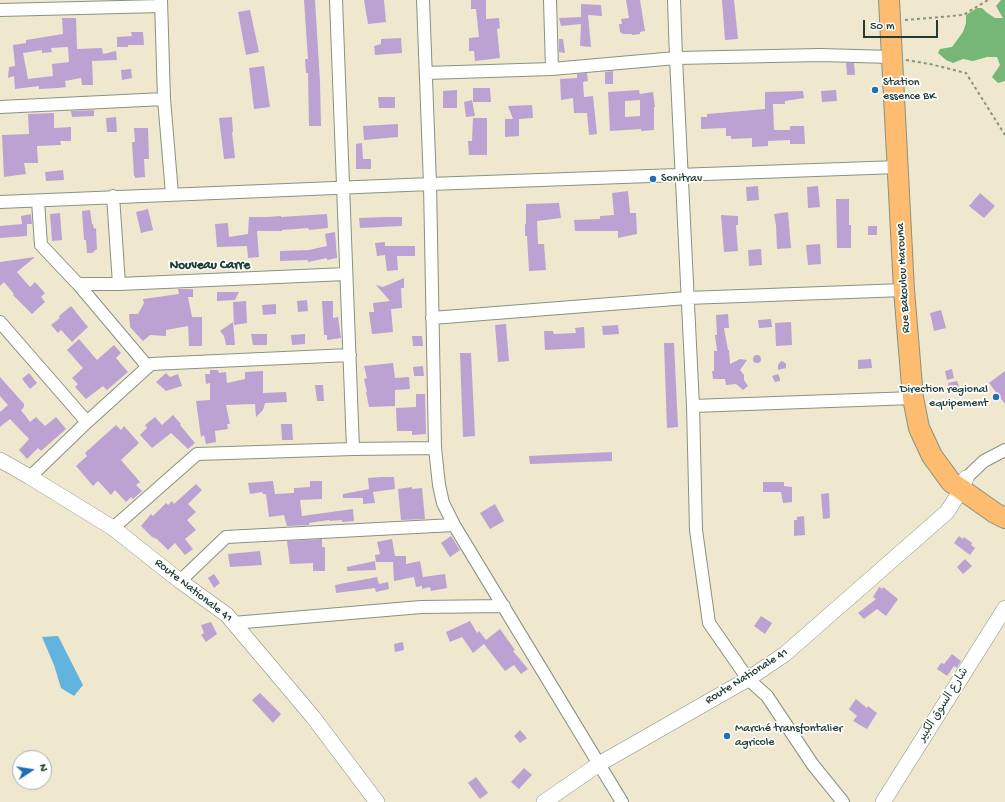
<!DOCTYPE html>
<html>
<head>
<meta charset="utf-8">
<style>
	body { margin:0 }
	#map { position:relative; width:1005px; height:802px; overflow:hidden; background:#efe8ce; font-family:"Gochi Hand",sans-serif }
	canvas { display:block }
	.north { position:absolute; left:12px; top:750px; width:40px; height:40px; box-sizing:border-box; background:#fff; border:1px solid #a5b1ae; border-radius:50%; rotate:78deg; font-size:11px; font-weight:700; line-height:16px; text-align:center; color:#1f3d34 }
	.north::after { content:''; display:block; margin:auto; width:14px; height:18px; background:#1f6fb2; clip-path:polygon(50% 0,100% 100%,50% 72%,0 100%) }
	.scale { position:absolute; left:863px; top:20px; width:75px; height:18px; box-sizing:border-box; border:2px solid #1f3d34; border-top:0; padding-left:5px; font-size:12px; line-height:14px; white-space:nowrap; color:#1f3d34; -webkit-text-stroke:3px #fff; paint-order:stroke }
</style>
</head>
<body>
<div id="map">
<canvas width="1005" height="802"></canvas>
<div class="north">N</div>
<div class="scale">50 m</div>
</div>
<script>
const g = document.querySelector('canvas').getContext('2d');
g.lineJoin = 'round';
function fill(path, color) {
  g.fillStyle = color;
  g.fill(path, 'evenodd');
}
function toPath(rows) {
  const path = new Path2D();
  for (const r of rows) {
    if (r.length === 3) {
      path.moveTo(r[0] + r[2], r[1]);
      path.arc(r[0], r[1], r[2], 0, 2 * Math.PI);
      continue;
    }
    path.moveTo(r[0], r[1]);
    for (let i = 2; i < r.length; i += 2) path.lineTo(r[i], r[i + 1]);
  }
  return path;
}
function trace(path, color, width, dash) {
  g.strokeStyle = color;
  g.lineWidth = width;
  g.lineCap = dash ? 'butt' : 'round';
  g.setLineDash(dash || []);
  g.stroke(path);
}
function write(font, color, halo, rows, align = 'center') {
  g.font = font + ' "Gochi Hand","Playpen Sans Arabic",sans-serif';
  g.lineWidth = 3.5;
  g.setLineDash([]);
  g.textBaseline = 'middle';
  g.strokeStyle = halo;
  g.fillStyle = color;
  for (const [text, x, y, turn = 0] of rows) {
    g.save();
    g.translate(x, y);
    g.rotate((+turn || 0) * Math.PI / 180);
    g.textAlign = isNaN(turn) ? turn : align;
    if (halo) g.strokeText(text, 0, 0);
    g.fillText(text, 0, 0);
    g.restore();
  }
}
const forest = toPath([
	[1001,0,1005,0,1005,81,998,83,992,77,1000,65,997,57,987,57,973,61,963,59,953,63,946,60,938,53,940,49,952,47,963,32,966,23,966,15,977,8,982,8,986,12,995,18,1003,18,996,6]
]);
const water = toPath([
	[58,636,83,685,74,696,61,688,54,665,42,637]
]);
const building = toPath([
	[304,0,315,0,320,82,321,126,309,126,308,73,306,73,305,59,308,59],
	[364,0,384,0,386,22,368,24],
	[471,0,486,0,486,19,499,18,500,28,497,29,500,58,475,61,474,51,469,51,469,38,479,37,476,9,471,9],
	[626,0,640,0,645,31,640,32,640,34,632,35,632,34,623,34,620,32,619,24,622,24,621,19,629,18],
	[722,0,734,0,738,39,725,40],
	[581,4,601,5,602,16,588,15,591,47,580,46,581,24,561,26,559,18,581,17],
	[250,10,259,52,246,55,238,12],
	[62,18,76,18,77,49,102,48,103,54,116,51,117,60,92,61,93,85,82,85,81,78,65,81,66,87,58,88,39,89,39,86,15,89,14,76,8,78,9,67,15,66,13,45,26,43,26,40,63,34],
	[68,47,69,62,52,64,53,76,28,79,23,53,42,50,42,53,52,52,51,48],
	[131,32,143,32,144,45,128,45,128,47,117,47,117,37,132,36],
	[401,38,402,53,375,55,374,46,381,44,381,39],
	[559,39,563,39,565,53,559,52],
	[846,63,854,63,855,75,847,75],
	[264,66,270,107,254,109,249,68],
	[131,69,132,78,122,80,121,70],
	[613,71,613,84,605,84,605,72],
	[587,73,588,81,583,82,584,97,593,96,597,134,589,135,587,113,574,113,573,98,561,100,560,79,577,78,577,74],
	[473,88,490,88,491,102,473,102],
	[457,90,457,108,443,108,443,91],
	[639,90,640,95,640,94,653,92,655,107,654,107,654,130,641,131,641,129,610,131,608,92],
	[640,100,640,116,625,117,625,101],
	[836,90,837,101,822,102,821,91],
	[803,91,804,98,785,101,785,104,773,104,774,130,790,130,790,126,804,126,805,144,790,144,790,140,768,141,768,146,752,147,752,138,731,139,731,136,726,136,726,128,701,129,701,117,707,117,707,114,765,109,765,92],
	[378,97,395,97,395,108,379,108],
	[472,100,475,116,466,117,464,102],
	[532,105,533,118,519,119,519,136,505,137,505,119,513,119,508,106],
	[94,110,94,116,72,117,71,111],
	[54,113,54,128,71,127,71,141,60,141,61,145,37,146,38,163,24,163,26,174,4,177,2,135,29,134,28,114],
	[116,117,117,132,107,132,106,118],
	[232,117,233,132,232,132,235,158,224,159,219,118],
	[473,118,487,118,487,155,469,155,468,141,472,141],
	[398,124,398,137,364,140,363,126],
	[134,128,148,128,149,159,144,159,145,177,135,178,135,176,134,176,132,142,135,142],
	[362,143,363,159,371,159,371,169,356,169,356,144],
	[63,170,64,180,46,181,45,172],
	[758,186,759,200,747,201,746,187],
	[818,186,820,207,808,208,807,187],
	[628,191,630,213,636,213,637,234,618,238,618,231,575,231,574,220,600,219,600,216,614,215,612,193],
	[980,193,995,206,984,218,969,206],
	[836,199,849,199,849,225,851,225,851,248,837,248],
	[559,203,561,218,537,221,538,244,544,244,546,270,529,271,527,236,525,236,525,224,526,224,526,204],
	[148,209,153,230,141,233,136,212],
	[90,210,92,224,93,224,94,229,96,228,97,249,92,253,87,253,86,240,84,240,82,211],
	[788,212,791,248,777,249,776,225,774,214],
	[60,213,62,240,52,241,50,214],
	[31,214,32,224,27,224,27,236,0,238,0,226,22,224,21,216],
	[327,214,328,228,309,230,308,228,282,230,282,231,257,231,259,257,248,258,247,246,217,247,215,224,228,223,229,237,248,234,249,217,268,217,281,216,281,217],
	[721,215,738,216,738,225,736,225,738,251,724,252],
	[387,217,402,217,402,226,360,228,359,218],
	[868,226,877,226,877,235,868,235],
	[335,232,337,258,327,260,327,258,308,262,308,260,280,261,280,251,309,250,327,246,325,234],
	[385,242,385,246,415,246,415,256,397,256,398,270,387,271,385,255,377,256,375,243],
	[820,244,821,264,808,265,806,245],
	[761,249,762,265,749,266,748,250],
	[35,257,17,272,30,287,35,282,45,293,41,297,45,302,32,314,13,295,14,294,4,282,0,286,0,262],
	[404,278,404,288,401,288,402,308,391,309,393,332,372,334,369,312,374,312,373,303,390,301,376,285,383,287],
	[178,289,193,289,193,297,188,297,192,317,202,317,202,346,189,346,188,326,166,330,166,336,150,335,143,341,130,327,129,314,138,314,144,303,143,299,179,294],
	[217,292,239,292,235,300,217,301],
	[307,300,308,311,298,312,297,301],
	[246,301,247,323,234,325,233,302],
	[322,301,333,301,333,318,338,317,341,338,327,340,327,335,324,335],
	[276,304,276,314,263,315,262,305],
	[71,306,88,327,72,342,61,330,58,333,51,325,60,318,59,316],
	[941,310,946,328,934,331,930,313],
	[728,314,729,328,724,328,728,350,729,350,730,364,740,359,747,360,740,370,744,375,744,380,748,386,743,390,736,384,726,385,725,379,713,379,712,371,714,371,714,351,717,351,715,335,717,335,716,315],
	[771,319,772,327,759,328,758,320],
	[233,322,235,345,226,345,224,336,220,331],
	[791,322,792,345,776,346,775,323],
	[506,324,509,361,498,362,495,325],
	[618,325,619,334,603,335,602,326],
	[584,327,585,348,545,350,544,331,553,331,554,334,576,333,575,328],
	[251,334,267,334,267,345,253,345],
	[305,334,305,344,292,345,291,335],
	[412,336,422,336,423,346,413,346],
	[79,339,97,360,114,345,121,353,116,358,128,372,107,390,103,386,86,399,75,387,78,384,72,378,83,368,67,350],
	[664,343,674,343,678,427,667,428],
	[460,353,471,353,475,436,463,437],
	[757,359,4],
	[871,359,872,368,858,369,858,360],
	[781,361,784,362,786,364,786,368,778,370,778,365],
	[393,363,395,378,409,377,410,389,395,390,395,406,369,407,366,392,367,392,364,379,367,378,364,366],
	[423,366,424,376,414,376,413,367],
	[952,369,954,378,947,380,945,371],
	[210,370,218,370,219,373,226,372,227,383,245,379,245,372,263,371,263,393,286,392,287,402,265,403,263,410,256,417,255,404,226,405,230,424,227,424,228,429,215,431,216,442,206,444,204,435,201,437,196,401,210,400,210,383,206,384,205,374,210,374],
	[1005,371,1005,404,989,383],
	[29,373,37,383,30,389,22,379],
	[166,373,170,377,178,374,182,386,166,391,156,382],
	[778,374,780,378,780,381,775,382,772,376],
	[0,377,24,404,24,407,21,410,30,422,36,417,45,426,56,417,66,429,41,451,38,448,27,459,19,450,29,439,10,419,0,427,0,412,8,405,0,396],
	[957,381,960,389,951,392,948,383],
	[315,385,323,385,324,401,317,401],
	[416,394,425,394,426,434,412,435,412,431,397,431,396,408,416,407],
	[173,415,181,424,180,425,195,443,188,449,171,433,152,448,140,435,147,428,145,425,155,417,162,425],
	[281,424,292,424,293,440,282,440],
	[116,425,121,430,124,426,139,443,121,460,140,482,136,485,142,491,133,499,131,497,126,502,115,490,111,495,98,481,93,486,76,466,87,456,85,453],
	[612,452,612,461,530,464,529,456],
	[382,477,394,477,395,489,373,492,375,503,363,504,363,498,343,498,343,494,369,489,368,478],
	[273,481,275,494,294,493,294,488,310,487,310,481,322,481,322,499,300,500,302,516,353,509,354,521,342,522,342,520,330,521,329,520,309,523,309,525,287,526,284,515,269,517,266,494,263,494,262,492,250,494,248,483],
	[763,482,784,482,784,486,792,487,792,502,783,503,781,492,763,492],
	[196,484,202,490,188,504,196,512,187,520,196,530,185,539,193,549,185,555,175,543,168,550,157,539,152,537,141,526,151,514,153,516,166,503,168,505,172,501,174,504],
	[412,487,412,489,422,488,425,519,401,520,398,489],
	[829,493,830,518,823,519,821,494],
	[495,504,504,521,490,529,480,513],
	[804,516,805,535,794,536,794,520,797,520,797,517],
	[451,536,460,550,450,557,441,543],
	[959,536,963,539,964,537,972,543,971,545,975,548,970,555,954,543],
	[322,539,322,547,325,547,325,571,313,571,313,563,290,564,287,541],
	[392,539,395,556,406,556,406,564,420,561,423,577,445,574,447,588,431,591,430,587,422,589,422,586,416,587,414,577,394,581,393,562,376,562,375,555,380,554,377,542],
	[260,551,262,565,230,567,228,554],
	[965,559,972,566,963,574,957,567],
	[375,561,376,570,347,571,347,567],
	[214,574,220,583,214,588,208,578],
	[377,577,379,584,388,582,389,589,376,592,375,588,336,593,335,585],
	[879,587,882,589,883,587,898,599,886,616,877,609,864,619,858,613,876,599,873,597],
	[761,616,772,623,765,634,754,626],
	[470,621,477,633,479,631,486,640,500,629,515,650,513,651,528,669,521,674,514,665,505,671,484,644,473,653,462,637,450,642,446,632],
	[211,622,217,634,206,642,201,635,204,633,201,625],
	[403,642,404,650,395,652,394,644],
	[952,654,961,661,957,668,954,666,947,676,937,669,941,663,944,664],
	[260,693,281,714,273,723,252,700],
	[856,699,867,708,868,706,877,713,867,729,853,721,857,716,849,709],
	[520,730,527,738,520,743,514,736],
	[524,768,532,775,519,789,511,782],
	[476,777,488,793,480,799,468,783]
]);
const path = toPath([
	[905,20,963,15,988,0],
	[906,60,930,64,966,73,1005,135]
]);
const minor = toPath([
	[161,0,164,99,172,194],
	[336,0,353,449],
	[423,0,430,184,435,448,439,485,443,503,454,525,622,802],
	[550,0,552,69],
	[674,0,676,58,693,406,696,530,709,623,748,679,767,696,813,765,843,802],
	[0,10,161,6],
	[426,73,552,69,676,58,820,55,892,57],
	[0,107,164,99],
	[113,196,119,284],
	[38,201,41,245,78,284,148,367],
	[0,202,430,184,898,167],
	[78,284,119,284,346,274],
	[432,318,687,298,904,290],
	[0,322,87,422],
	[693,406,913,398],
	[30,477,87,422,151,364,350,355],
	[966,478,984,461,1005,450],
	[113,528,197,454,353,449,435,448],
	[180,581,226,537,454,525],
	[233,623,421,607,504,606]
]);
const tertiary = toPath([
	[0,460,30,477,113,528,180,581,227,615,313,717,377,802],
	[544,802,599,764,748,679,785,654,947,512,961,490,966,478],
	[883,802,1005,608]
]);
const trunk = toPath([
	[889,0,904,290,913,398,919,428,932,456,951,482,995,513,1005,518]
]);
const markers = [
	[875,90,4,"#1f6fb2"],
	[653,179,4,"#1f6fb2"],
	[996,397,4,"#1f6fb2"],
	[727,736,4,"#1f6fb2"]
];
const poiNames = [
	["Station",883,83],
	["essence BK",883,97],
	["Sonitrav",661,179],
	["Direction regional",988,390,"right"],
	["equipement",988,404,"right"],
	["Marché transfontalier",735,729],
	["agricole",735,743]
];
const streetNames = [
	["Rue Bakoulou Harouna",904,278,-93],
	["Route Nationale 41",193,591,38],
	["Route Nationale 41",747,677,-32],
	["شارع السوق الكبير",944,705,-58]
];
const neighbourhoodNames = [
	["Nouveau Carre",210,266]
];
fill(forest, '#76b677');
fill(water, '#62b3dd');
fill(building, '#bba2d2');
trace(minor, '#879281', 14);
trace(tertiary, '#879281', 16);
trace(trunk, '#879281', 22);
trace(path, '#879281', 2, [3, 3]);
trace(minor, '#fff', 12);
trace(tertiary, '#fff', 15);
trace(trunk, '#febc70', 20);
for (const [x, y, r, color] of markers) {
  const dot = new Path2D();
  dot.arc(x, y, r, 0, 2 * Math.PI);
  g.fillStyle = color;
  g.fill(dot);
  trace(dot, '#fff', 1.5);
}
write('12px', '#1f3d34', '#fff', poiNames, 'left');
write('12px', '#1f3d34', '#fff', streetNames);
write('bold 13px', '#1f3d34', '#fff', neighbourhoodNames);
</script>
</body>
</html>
